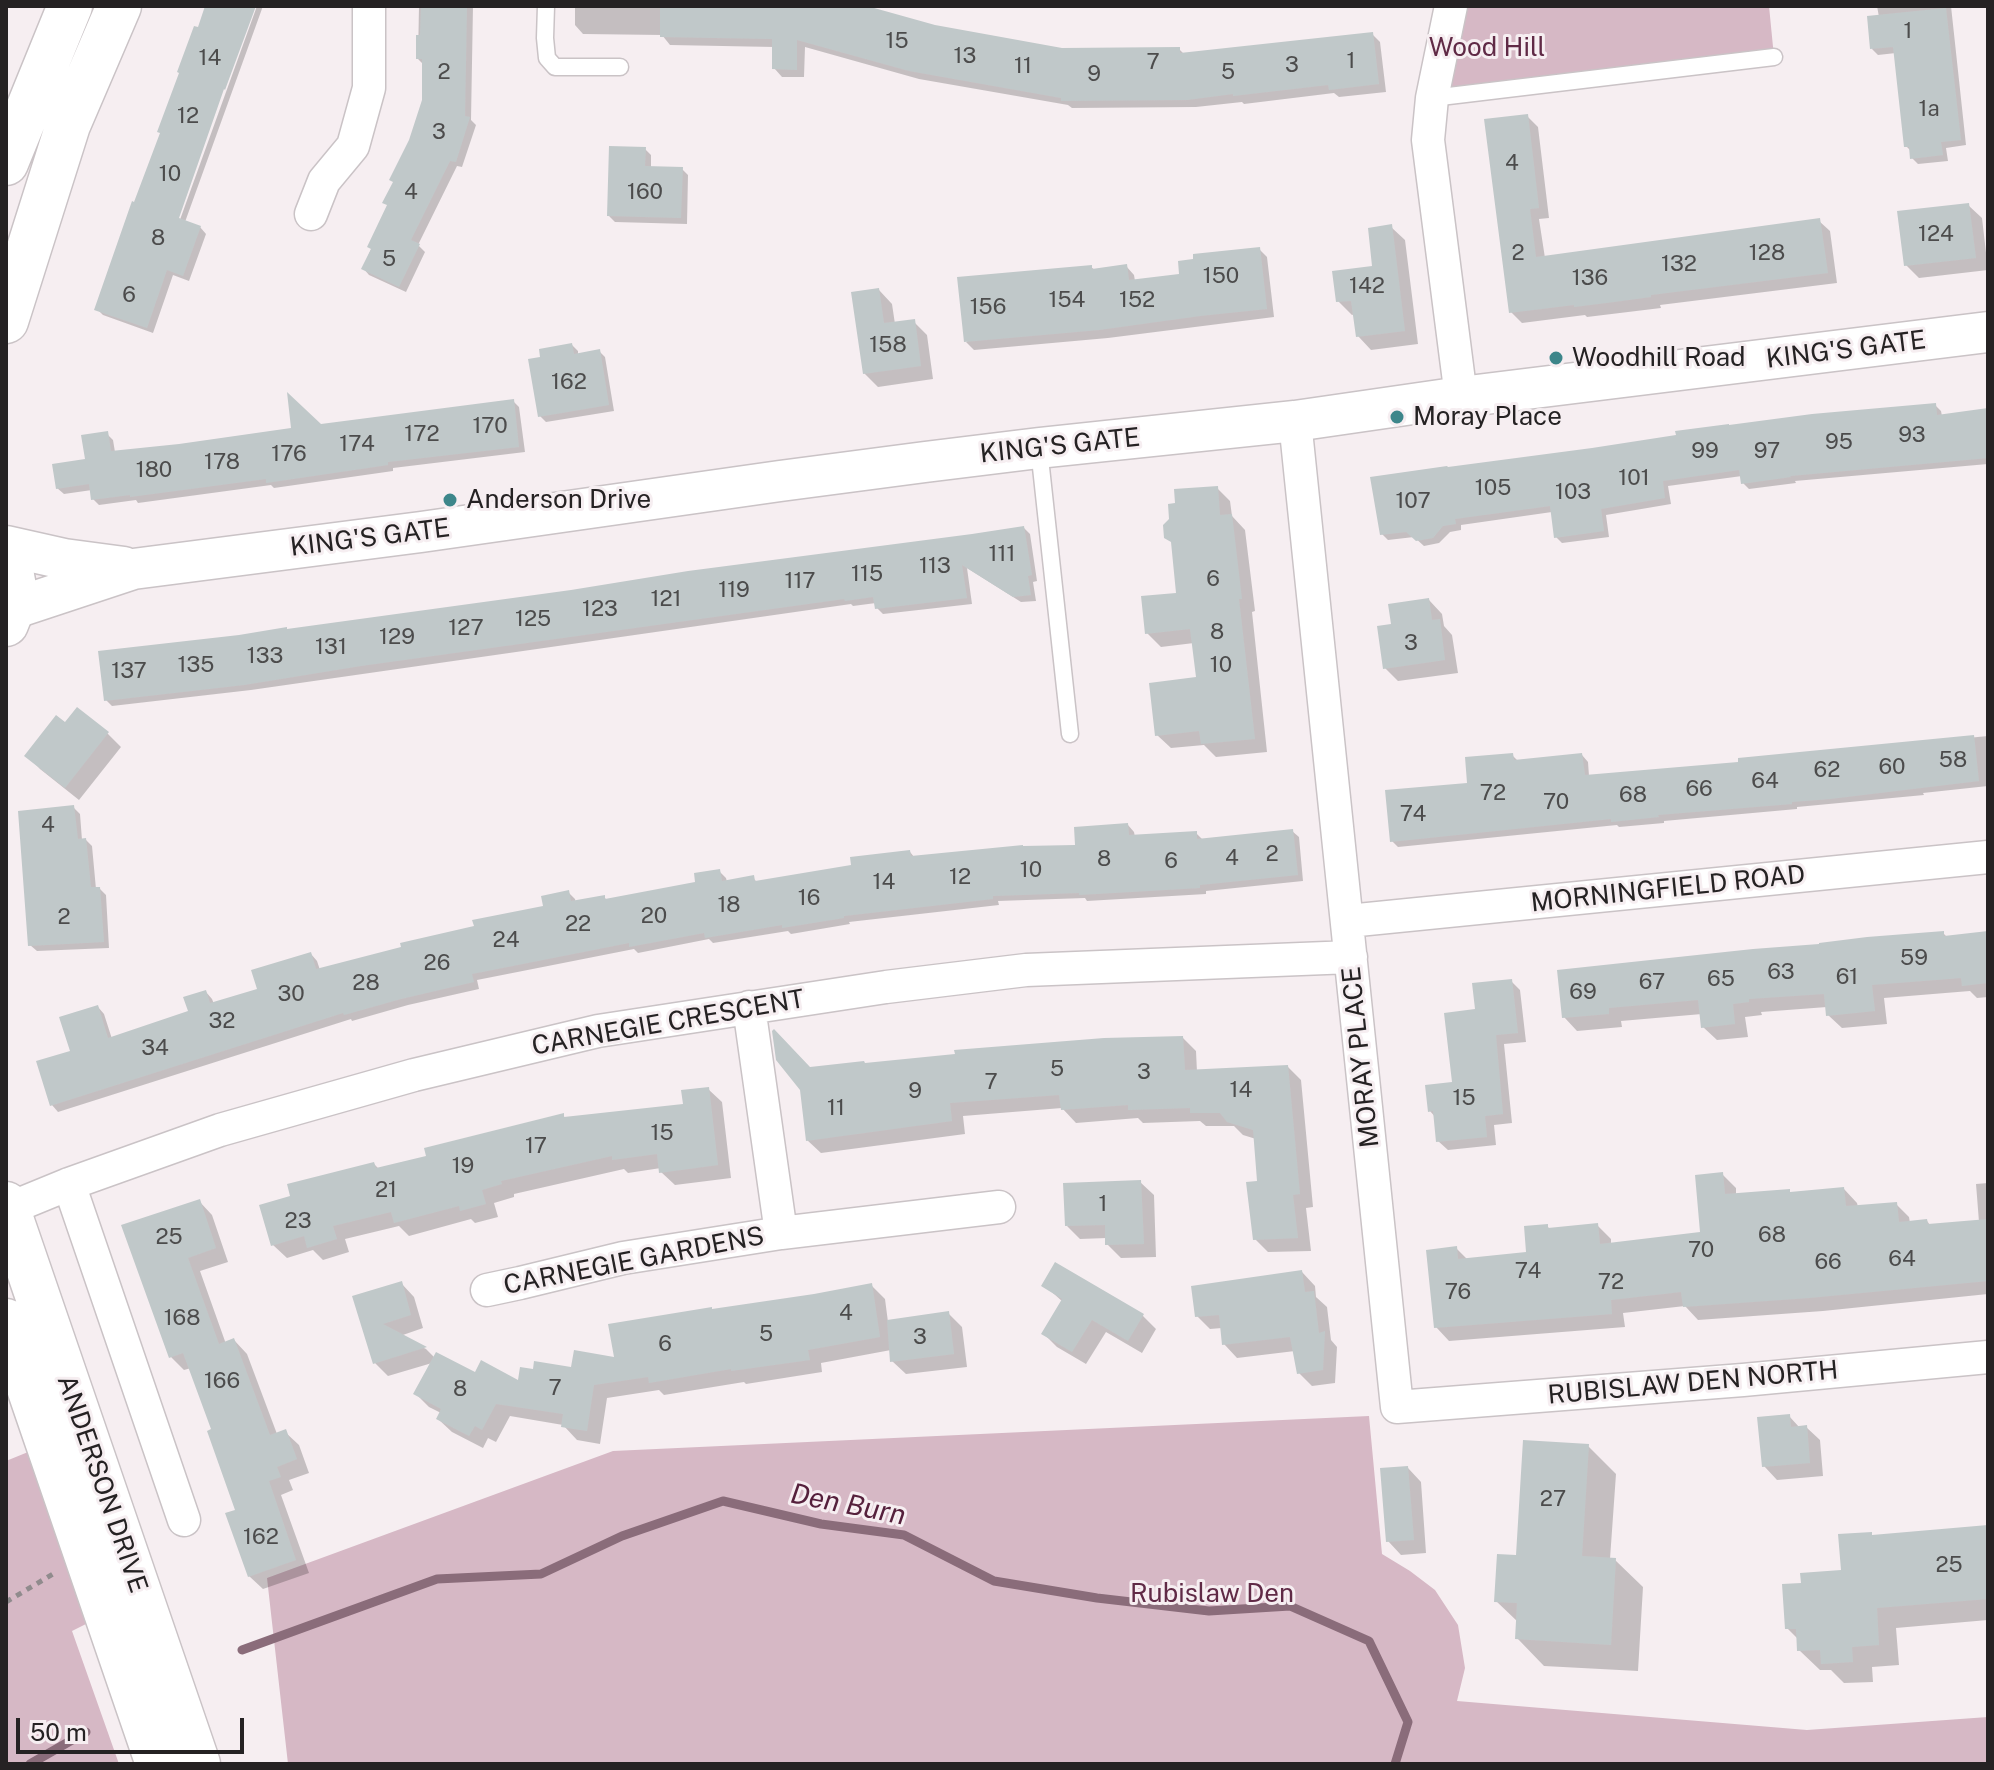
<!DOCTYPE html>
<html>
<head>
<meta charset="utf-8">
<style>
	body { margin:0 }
	#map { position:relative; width:1994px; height:1770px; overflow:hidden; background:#f6eef1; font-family:"Public Sans",sans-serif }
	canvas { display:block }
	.frame { position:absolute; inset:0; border:8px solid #252223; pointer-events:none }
	.scale { position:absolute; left:16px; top:1718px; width:228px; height:36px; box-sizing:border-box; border:4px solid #252223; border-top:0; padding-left:10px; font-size:24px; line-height:28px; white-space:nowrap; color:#252223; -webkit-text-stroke:6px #f6eef1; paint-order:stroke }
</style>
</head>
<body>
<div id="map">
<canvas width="1994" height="1770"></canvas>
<div class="frame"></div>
<div class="scale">50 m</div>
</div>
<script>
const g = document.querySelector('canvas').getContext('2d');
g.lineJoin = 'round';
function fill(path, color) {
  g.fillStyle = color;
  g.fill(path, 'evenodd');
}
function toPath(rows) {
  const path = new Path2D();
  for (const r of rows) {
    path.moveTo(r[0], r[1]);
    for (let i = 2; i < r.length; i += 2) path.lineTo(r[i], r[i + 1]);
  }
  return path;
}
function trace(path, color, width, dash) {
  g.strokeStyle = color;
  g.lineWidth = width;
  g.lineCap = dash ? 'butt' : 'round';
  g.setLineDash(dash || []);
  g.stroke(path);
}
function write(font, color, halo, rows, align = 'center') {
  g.font = font + ' "Public Sans",sans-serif';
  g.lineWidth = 6;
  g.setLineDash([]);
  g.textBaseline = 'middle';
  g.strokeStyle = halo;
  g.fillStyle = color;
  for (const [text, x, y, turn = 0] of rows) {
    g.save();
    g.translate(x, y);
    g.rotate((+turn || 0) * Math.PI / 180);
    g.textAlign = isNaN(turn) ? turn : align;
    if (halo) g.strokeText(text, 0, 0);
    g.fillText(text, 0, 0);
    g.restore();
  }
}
const green = toPath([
	[1451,6,1769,6,1774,57,1432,98],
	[1369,1416,1382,1554,1410,1571,1435,1590,1458,1625,1465,1668,1457,1701,1807,1730,1988,1717,1988,1764,288,1764,267,1578,613,1451],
	[33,1450,88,1623,72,1631,119,1764,6,1764,6,1461]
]);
const shadow = toPath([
	[207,6,253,6,173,226,177,228,257,6,263,6,185,222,200,227,206,234,189,281,173,275,153,333,103,315,97,309],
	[419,6,473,6,471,120,476,125,462,167,457,166,418,245,425,252,406,292,369,275,363,268,389,207,424,101,424,65,418,59],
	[575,6,859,6,935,27,1062,50,1179,49,1185,55,1372,34,1380,42,1386,92,1339,97,1334,93,1244,104,1242,102,1196,107,1072,108,1068,105,919,79,805,47,804,77,782,77,774,68,774,47,670,45,662,35,583,34,575,25],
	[1877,6,1951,6,1966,145,1946,148,1948,161,1918,164,1912,158,1912,152,1906,146,1896,53,1878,55,1872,49,1879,17],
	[1527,116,1538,127,1549,218,1539,219,1545,258,1819,221,1830,231,1837,283,1660,305,1661,308,1587,317,1585,315,1522,323,1511,312],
	[645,149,651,155,651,168,682,169,688,175,687,224,615,222,609,216],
	[1968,205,1982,218,1988,270,1919,278,1906,265],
	[1391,227,1405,240,1418,344,1371,350,1358,336,1355,314,1352,315,1338,301,1375,267],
	[1259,249,1267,257,1274,317,1108,338,974,350,966,342,1091,267,1095,270,1126,266,1134,275,1135,281,1181,276],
	[879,290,892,304,895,324,914,322,927,335,933,379,878,387,864,373],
	[572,345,578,351,578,355,599,351,605,357,614,411,546,422,540,416],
	[513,401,519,407,525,452,393,468,393,471,274,488,271,485,138,503,136,500,99,505,93,499,92,490,64,494,57,488,87,461,107,434,113,440,115,452,179,446],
	[1935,405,1941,411,1942,416,1988,410,1988,464,1795,481,1796,483,1749,489,1743,483,1742,476,1668,486,1671,504,1606,515,1609,537,1562,543,1556,537,1552,512,1461,525,1461,530,1450,532,1439,543,1424,546,1414,537,1388,540,1382,534],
	[1217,488,1230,501,1232,516,1245,530,1255,611,1252,612,1267,752,1216,757,1204,745,1171,748,1157,735,1198,679,1194,643,1161,647,1147,633,1178,594],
	[1024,528,1030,534,1037,581,1033,582,1036,601,1021,602,967,568,972,604,883,614,877,608,876,603,853,606,851,604,251,690,112,706,106,700,288,631],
	[1429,600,1442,614,1444,626,1452,635,1458,673,1398,681,1385,668,1393,626],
	[77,709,108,734,121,747,79,800,40,769,27,755,65,725],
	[1988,736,1988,786,1923,793,1924,795,1797,807,1797,809,1664,821,1664,823,1619,827,1617,825,1398,847,1392,841,1512,755,1519,762,1582,755,1588,762,1589,776,1740,764,1740,760],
	[74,808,80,814,82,840,86,840,92,846,96,889,100,889,106,895,109,948,37,951,30,945],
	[1128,825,1134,832,1135,837,1196,833,1203,840,1292,831,1299,837,1303,881,1206,891,1206,894,1087,901,1085,898,998,901,999,905,849,922,850,924,791,934,788,931,713,943,709,939,638,953,634,949,477,980,479,989,408,1005,352,1021,351,1019,58,1112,52,1105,72,1052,98,1007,104,1014,112,1039,190,1012,206,992,212,999,214,1004,259,990,311,954,317,961,320,970,545,908,568,892,575,899,576,903,604,897,608,901,697,884,719,871,726,878,727,882,753,878,758,883,853,867,910,852,915,858,1077,847],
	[1943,933,1947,937,1988,933,1988,997,1977,998,1970,991,1884,998,1887,1024,1842,1028,1828,1015,1827,1007,1761,1012,1762,1015,1745,1017,1748,1037,1717,1040,1703,1027,1702,1014,1621,1021,1622,1027,1577,1031,1564,1017],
	[1511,981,1520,990,1526,1042,1504,1044,1512,1123,1494,1125,1496,1145,1448,1150,1438,1141,1436,1118,1430,1111,1454,1084,1477,1011],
	[1183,1038,1196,1051,1197,1072,1288,1067,1301,1080,1313,1207,1306,1208,1311,1251,1268,1252,1255,1239,1259,1182,1256,1139,1243,1135,1234,1126,1206,1126,1200,1121,1143,1123,1138,1118,1076,1123,1062,1108,963,1116,965,1134,821,1153,807,1140,810,1069],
	[708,1089,722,1102,731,1178,675,1185,661,1172,661,1168,628,1173,624,1169,514,1194,514,1197,494,1203,498,1217,475,1223,471,1219,409,1236,399,1226,345,1239,349,1252,323,1260,313,1250,287,1258,273,1245,293,1197,374,1164,379,1169,429,1157,563,1115,566,1119,685,1105],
	[1722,1174,1736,1188,1736,1195,1789,1191,1793,1194,1844,1189,1857,1203,1858,1207,1896,1204,1909,1217,1910,1223,1927,1221,1930,1225,1979,1222,1976,1184,1988,1183,1988,1294,1823,1311,1698,1320,1685,1306,1623,1313,1625,1327,1449,1341,1436,1327,1456,1248,1468,1260,1528,1254,1547,1226,1551,1230,1597,1225,1611,1239,1611,1245,1702,1233],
	[1140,1182,1154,1195,1156,1257,1121,1258,1107,1244,1107,1238,1080,1239,1067,1226],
	[199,1201,212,1215,228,1262,200,1271,226,1344,234,1340,247,1354,277,1434,285,1432,299,1445,309,1473,289,1480,293,1490,281,1495,309,1573,263,1589,249,1576,238,1511,214,1431,191,1368,184,1370,171,1357,124,1226],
	[1056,1265,1143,1316,1156,1329,1142,1353,1106,1332,1086,1364,1057,1347,1044,1334,1063,1302,1044,1285],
	[1302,1272,1315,1286,1316,1297,1327,1307,1331,1340,1337,1347,1335,1383,1312,1386,1299,1373,1295,1351,1237,1358,1224,1344,1222,1328,1210,1329,1197,1316],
	[401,1283,414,1297,423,1328,400,1336,426,1349,435,1358,476,1374,519,1383,535,1371,573,1369,616,1359,713,1311,872,1286,885,1299,888,1322,948,1313,962,1327,967,1367,906,1374,892,1361,891,1350,821,1363,822,1372,746,1384,744,1382,664,1395,659,1390,607,1398,600,1444,577,1440,563,1425,510,1416,496,1442,488,1438,483,1448,452,1432,438,1419,441,1413,429,1407,416,1394,432,1363,388,1376,375,1363,355,1297],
	[1789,1416,1800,1428,1806,1427,1820,1440,1823,1476,1777,1480,1764,1466],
	[1588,1446,1616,1474,1610,1559,1615,1560,1643,1587,1638,1671,1544,1666,1517,1638,1518,1622,1496,1601,1518,1557],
	[1408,1468,1421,1482,1426,1553,1401,1555,1388,1541],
	[1988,1527,1988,1620,1896,1628,1899,1665,1872,1667,1873,1682,1844,1683,1831,1670,1820,1670,1799,1650,1799,1640,1787,1628,1803,1585,1843,1572,1871,1534,1874,1537]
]);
const stream = toPath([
	[242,1650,437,1579,541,1574,622,1536,723,1501,821,1524,904,1535,994,1581,1097,1598,1209,1611,1290,1606,1369,1641,1408,1722,1395,1764],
	[30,1764,86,1732]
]);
const building = toPath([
	[205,6,256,6,225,90,224,89,179,218,201,226,183,276,167,270,147,328,94,310,132,201,134,202,160,133,157,132,179,73,177,72,194,26,198,27],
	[421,6,467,6,465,116,470,117,456,162,450,161,411,240,420,244,399,287,361,269,371,249,367,247,387,205,382,203,393,182,389,180,409,140,422,100,422,59,416,59,416,35,420,35],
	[660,6,867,6,935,25,1062,48,1180,47,1180,53,1373,32,1379,84,1329,90,1328,85,1233,96,1233,94,1187,100,1061,101,1061,98,909,71,797,40,797,70,772,69,772,39,660,37],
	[1946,8,1961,140,1941,142,1943,155,1910,159,1909,147,1904,147,1893,47,1870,49,1867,16],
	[1528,114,1539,208,1530,209,1536,257,1820,218,1828,273,1651,295,1651,297,1614,302,1574,307,1574,305,1509,313,1484,119],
	[609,146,646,147,645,166,683,167,681,218,607,216],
	[1969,203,1976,258,1904,266,1897,211],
	[1392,224,1405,331,1356,337,1351,301,1336,302,1332,271,1372,266,1368,228],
	[1260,247,1267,309,1200,316,1099,330,964,342,957,277,1092,265,1092,269,1127,264,1129,280,1179,274,1178,261,1193,259,1193,254],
	[879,288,884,323,915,319,921,366,863,374,851,292],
	[572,343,574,354,600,349,609,405,538,417,528,359,540,357,539,349],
	[287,392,321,424,514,399,519,447,388,462,388,465,266,483,266,479,130,497,130,495,91,500,89,484,56,489,52,464,85,459,81,435,108,431,111,451,179,444,291,428],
	[1936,403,1937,415,1988,408,1988,458,1790,476,1791,477,1741,484,1739,470,1663,481,1665,498,1601,509,1604,531,1554,538,1550,506,1455,519,1456,524,1443,526,1433,538,1416,541,1406,532,1380,535,1370,477,1447,466,1448,467,1592,448,1676,435,1675,431,1729,424,1729,425,1812,414],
	[1218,486,1220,515,1232,514,1242,599,1239,599,1255,739,1201,744,1199,731,1155,736,1149,683,1196,677,1190,629,1145,634,1141,596,1176,593,1171,542,1164,538,1163,525,1169,519,1168,504,1175,503,1174,489],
	[1024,526,1032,575,1028,576,1031,595,1013,597,962,565,967,598,875,609,873,597,845,601,844,599,361,666,244,685,104,701,98,651,239,635,287,627,287,629,571,590,688,571,972,534],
	[1429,598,1432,620,1440,619,1445,660,1383,669,1377,626,1391,624,1388,604],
	[77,707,109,732,65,788,24,756,56,715,65,722],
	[1974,735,1979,781,1830,799,1792,802,1792,804,1658,815,1659,817,1611,822,1611,819,1390,842,1385,790,1467,783,1465,757,1513,753,1514,760,1582,753,1585,775,1738,762,1738,758],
	[74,805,78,839,86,838,91,887,100,887,104,942,28,946,18,811],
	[1128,823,1129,835,1197,831,1197,839,1293,829,1298,875,1200,885,1200,888,1079,895,1079,893,993,896,993,899,844,916,844,918,782,928,782,925,705,938,704,933,629,947,629,943,472,974,474,982,401,999,344,1015,343,1013,50,1106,36,1061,70,1051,59,1017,98,1005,108,1038,188,1011,183,997,206,990,210,1003,257,989,251,970,311,952,316,969,401,947,400,943,474,926,472,920,543,906,541,896,569,890,571,901,605,895,605,899,695,882,694,873,720,869,722,881,754,875,755,881,851,865,850,857,910,850,911,856,1023,845,1023,846,1075,845,1074,827],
	[1944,931,1944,936,1988,931,1988,983,1962,986,1961,978,1872,985,1875,1011,1826,1016,1824,994,1749,999,1749,1002,1733,1004,1735,1024,1701,1028,1698,1000,1609,1008,1609,1014,1562,1018,1557,970,1753,949,1819,944,1819,943,1867,937],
	[1512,979,1518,1033,1496,1035,1503,1114,1485,1116,1487,1137,1436,1142,1433,1111,1428,1112,1425,1085,1452,1082,1444,1013,1475,1009,1472,983],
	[774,1029,810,1067,864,1061,865,1063,955,1054,954,1050,1104,1038,1183,1036,1185,1070,1288,1065,1300,1194,1293,1195,1298,1238,1253,1240,1246,1182,1257,1181,1253,1130,1227,1122,1220,1113,1190,1113,1190,1108,1128,1110,1128,1105,1061,1110,1059,1095,950,1103,952,1121,806,1141,800,1090,776,1060,772,1031],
	[709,1087,718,1165,659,1173,657,1154,612,1160,612,1156,501,1181,502,1184,482,1190,486,1204,460,1211,459,1206,394,1223,391,1212,333,1226,337,1239,307,1248,304,1236,271,1246,259,1205,290,1196,287,1184,374,1162,376,1168,426,1156,424,1148,564,1113,564,1117,683,1104,681,1090],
	[1723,1172,1725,1194,1790,1189,1790,1192,1844,1187,1846,1206,1897,1202,1899,1222,1927,1219,1928,1224,1988,1219,1988,1281,1809,1298,1683,1307,1681,1292,1611,1300,1612,1314,1434,1328,1426,1250,1457,1246,1458,1259,1526,1252,1524,1226,1548,1224,1548,1228,1598,1223,1600,1244,1700,1232,1695,1175],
	[1141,1180,1144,1244,1105,1245,1105,1225,1065,1226,1063,1183],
	[200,1199,216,1248,188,1258,219,1344,234,1338,270,1435,286,1429,297,1459,277,1467,281,1477,269,1481,296,1560,248,1577,225,1513,235,1510,207,1431,211,1429,183,1353,169,1358,121,1225],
	[1055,1262,1144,1314,1128,1341,1092,1320,1072,1352,1041,1334,1062,1299,1041,1286],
	[1302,1270,1305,1292,1314,1291,1319,1333,1325,1331,1323,1370,1297,1374,1290,1337,1222,1345,1219,1315,1195,1317,1191,1286],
	[402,1281,411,1315,383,1324,427,1347,373,1364,352,1296],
	[872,1283,880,1337,808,1350,810,1360,731,1371,731,1369,649,1383,648,1377,594,1385,587,1431,561,1427,563,1414,496,1404,482,1430,475,1426,469,1436,436,1419,441,1409,413,1394,436,1352,475,1372,481,1360,518,1380,520,1367,533,1369,534,1361,571,1367,574,1350,614,1357,608,1324,712,1307,712,1309,814,1294],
	[949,1311,954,1354,890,1362,887,1320],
	[1790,1414,1791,1427,1807,1425,1810,1463,1762,1467,1757,1417],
	[1523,1440,1589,1444,1582,1556,1616,1558,1611,1645,1515,1639,1517,1603,1494,1602,1497,1554,1516,1555],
	[1408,1466,1414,1540,1386,1542,1380,1468],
	[1988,1525,1988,1599,1877,1608,1879,1645,1852,1647,1853,1662,1821,1664,1820,1650,1797,1651,1796,1629,1785,1629,1782,1584,1801,1583,1800,1573,1841,1570,1838,1534,1872,1532,1872,1535]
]);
const path = toPath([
	[6,1602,53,1574]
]);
const service = toPath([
	[546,6,545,38,547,58,555,67,620,67],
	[1432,98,1774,57],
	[1039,449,1070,734]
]);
const minor = toPath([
	[1451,6,1432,98,1428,140,1461,397],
	[311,214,324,181,353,146,369,88,369,6],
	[1295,421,1397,1407,1743,1380,1988,1357],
	[1348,921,1988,857],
	[749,1007,781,1233],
	[69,1184,184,1520],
	[8,1209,69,1184,220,1130,414,1075,598,1031,886,987,1026,970,1351,957],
	[487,1290,520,1283,623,1258,781,1233,999,1207]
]);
const tertiary = toPath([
	[6,546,64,559,124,567],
	[12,609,133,569,421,532,780,481,925,462,1039,448,1295,421,1461,397,1988,332]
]);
const primary = toPath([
	[6,163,70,6],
	[6,321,68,125,119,6],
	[6,558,10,565,14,587,12,609,6,624],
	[6,1204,198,1764],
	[6,1321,158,1764]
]);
const markers = [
	[1556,358,8,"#3d868a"],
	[1397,417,8,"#3d868a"],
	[450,500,8,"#3d868a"]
];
const numberNames = [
	["1",1908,31],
	["15",897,41],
	["13",965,56],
	["14",210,58],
	["1",1351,61],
	["7",1153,62],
	["3",1292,65],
	["11",1023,66],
	["2",444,72],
	["5",1228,72],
	["9",1094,74],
	["1a",1929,109],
	["12",188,116],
	["3",439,132],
	["4",1512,163],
	["10",170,174],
	["4",411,192],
	["160",645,192],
	["124",1936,234],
	["8",158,238],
	["2",1518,253],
	["128",1767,253],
	["5",389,259],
	["132",1679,264],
	["150",1221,276],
	["136",1590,278],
	["142",1367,286],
	["6",129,295],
	["154",1067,300],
	["152",1137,300],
	["156",988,307],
	["158",888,345],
	["162",569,382],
	["170",490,426],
	["172",422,434],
	["93",1912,435],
	["95",1839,442],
	["174",357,444],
	["99",1705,451],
	["97",1767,451],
	["176",289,454],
	["178",222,462],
	["180",154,470],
	["101",1634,478],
	["105",1493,488],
	["103",1573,492],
	["107",1413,501],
	["111",1002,554],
	["113",935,566],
	["115",867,574],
	["6",1213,579],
	["117",800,581],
	["119",734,590],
	["121",666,599],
	["123",600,609],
	["125",533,619],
	["127",466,628],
	["8",1217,632],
	["129",397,637],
	["3",1411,643],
	["131",331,647],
	["133",265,656],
	["135",196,665],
	["10",1221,665],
	["137",129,671],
	["58",1953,760],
	["60",1892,767],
	["62",1827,770],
	["64",1765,781],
	["66",1699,789],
	["72",1493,793],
	["68",1633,795],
	["70",1556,802],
	["74",1413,814],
	["4",48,825],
	["2",1272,854],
	["4",1232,858],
	["8",1104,859],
	["6",1171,861],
	["10",1031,870],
	["12",960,877],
	["14",884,882],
	["16",809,898],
	["18",729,905],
	["20",654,916],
	["2",64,917],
	["22",578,924],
	["24",506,940],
	["59",1914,958],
	["26",437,963],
	["63",1781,972],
	["61",1847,977],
	["65",1721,979],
	["67",1652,982],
	["28",366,983],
	["69",1583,992],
	["30",291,994],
	["32",222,1021],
	["34",155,1048],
	["5",1057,1069],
	["3",1144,1072],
	["7",991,1082],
	["14",1241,1090],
	["9",915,1091],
	["15",1464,1098],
	["11",836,1108],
	["15",662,1133],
	["17",536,1146],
	["19",463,1166],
	["21",386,1190],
	["1",1103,1204],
	["23",298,1221],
	["68",1772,1235],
	["25",169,1237],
	["70",1701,1250],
	["64",1902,1259],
	["66",1828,1262],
	["74",1528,1271],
	["72",1611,1282],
	["76",1458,1292],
	["4",846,1313],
	["168",182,1318],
	["5",766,1334],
	["3",920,1337],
	["6",665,1344],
	["166",222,1381],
	["7",555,1388],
	["8",460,1389],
	["27",1553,1499],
	["162",261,1537],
	["25",1949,1565]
];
const parkNames = [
	["Wood Hill",1487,48],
	["Rubislaw Den",1212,1594]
];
const streetNames = [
	["KING'S GATE",1846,350,-7],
	["KING'S GATE",1060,446,-6],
	["KING'S GATE",370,538,-7],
	["MORNINGFIELD ROAD",1668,889,-6],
	["CARNEGIE CRESCENT",668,1023,-10],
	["MORAY PLACE",1361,1057,-96],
	["CARNEGIE GARDENS",634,1261,-11],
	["RUBISLAW DEN NORTH",1693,1383,-5],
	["ANDERSON DRIVE",102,1484,71]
];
const poiNames = [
	["Woodhill Road",1572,358],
	["Moray Place",1413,417],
	["Anderson Drive",466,500]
];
const waterNames = [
	["Den Burn",848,1505,11]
];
fill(green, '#d6b8c5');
fill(shadow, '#0003');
trace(stream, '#8a6c7a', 9);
fill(building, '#c0c8c9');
trace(service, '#cac3c6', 19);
trace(minor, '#cac3c6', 35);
trace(tertiary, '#cac3c6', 43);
trace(primary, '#cac3c6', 47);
trace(path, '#908b8d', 5, [6, 6]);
trace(service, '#fff', 16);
trace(minor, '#fff', 32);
trace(tertiary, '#fff', 40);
trace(primary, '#fff', 44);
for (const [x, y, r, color] of markers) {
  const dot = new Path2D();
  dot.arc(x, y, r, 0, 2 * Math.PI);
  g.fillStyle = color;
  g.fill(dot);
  trace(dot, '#f6eef1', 3);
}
write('22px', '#4c4c4c', null, numberNames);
write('26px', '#602a46', '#f6eef1', parkNames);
write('26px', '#252223', '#f6eef1', streetNames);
write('26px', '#252223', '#f6eef1', poiNames, 'left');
write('italic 28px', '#55203c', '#f6eef1', waterNames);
</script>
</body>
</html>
